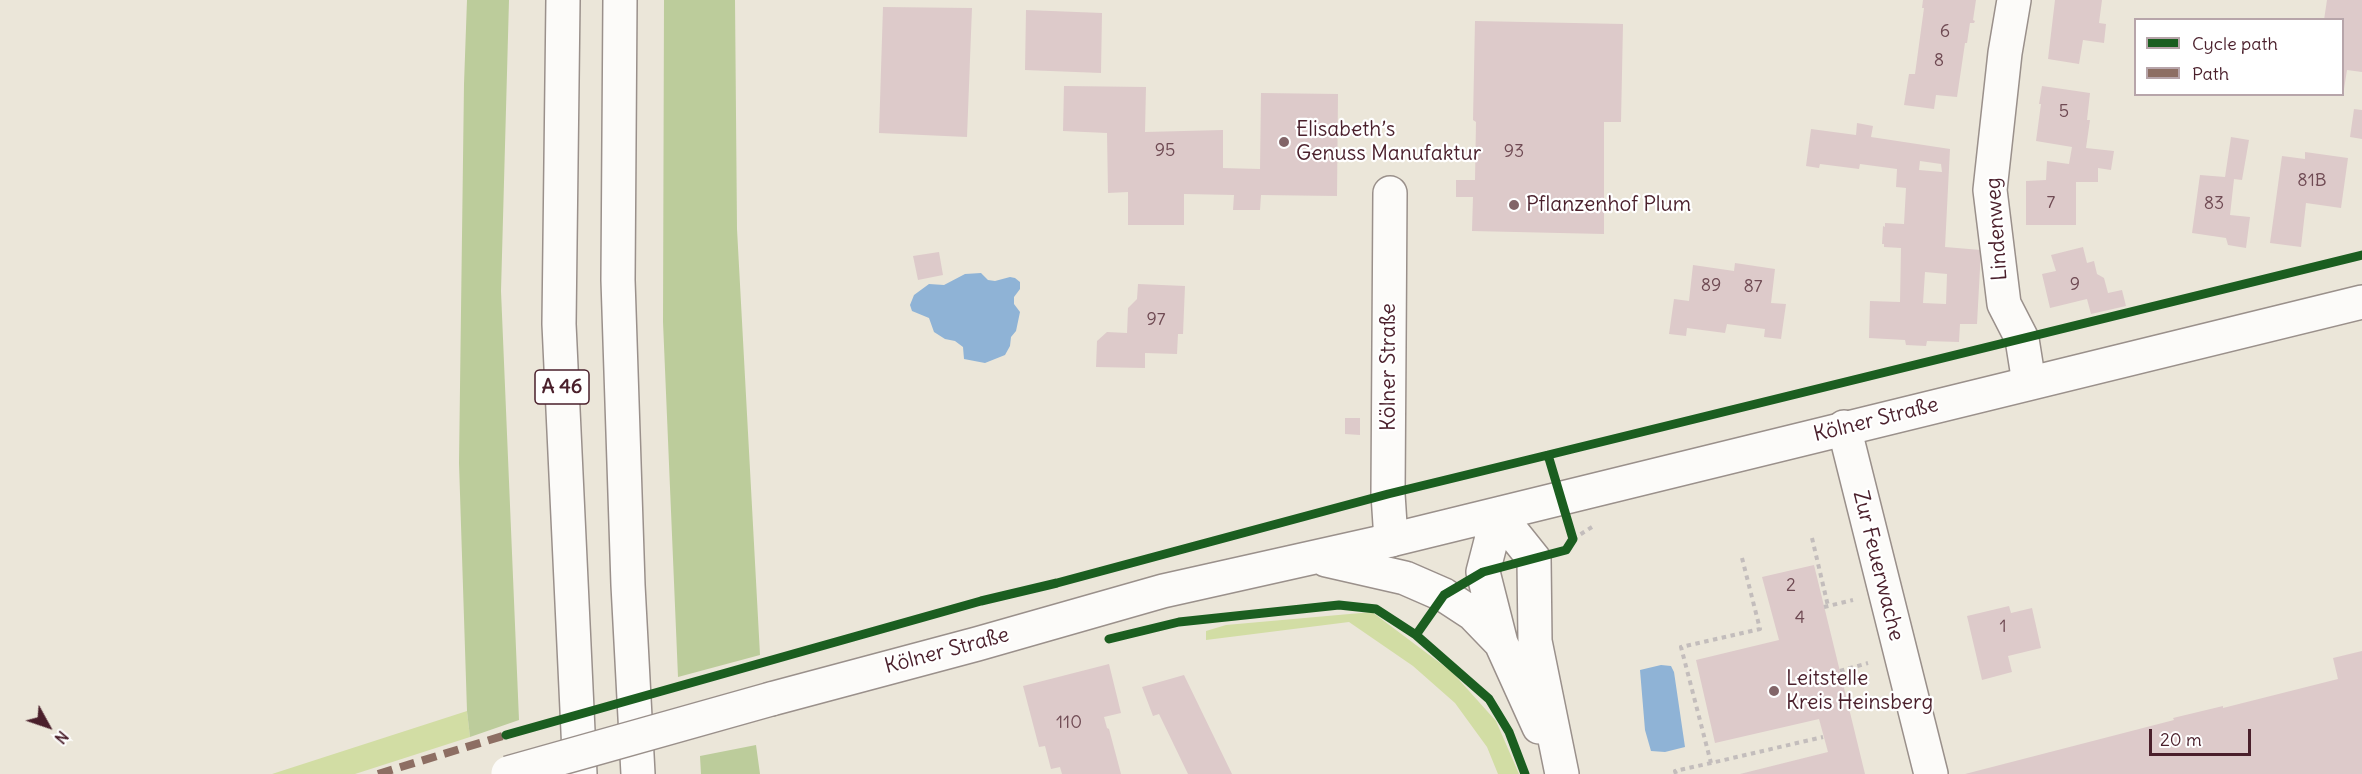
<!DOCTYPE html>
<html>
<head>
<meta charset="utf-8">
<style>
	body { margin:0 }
	#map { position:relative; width:2362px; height:774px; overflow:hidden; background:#ebe6d9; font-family:Delius,sans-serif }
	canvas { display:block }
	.legend { position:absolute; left:2134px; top:18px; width:210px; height:78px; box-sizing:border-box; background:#fff; border:2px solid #b7a5aa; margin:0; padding:8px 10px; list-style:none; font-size:18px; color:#4a1f2b }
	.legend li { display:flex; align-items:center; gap:12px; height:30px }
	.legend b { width:30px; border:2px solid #b7a5aa }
	.north { position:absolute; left:18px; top:696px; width:60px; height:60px; -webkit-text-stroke:4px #fff; paint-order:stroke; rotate:130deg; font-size:16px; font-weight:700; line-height:24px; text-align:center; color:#4a1f2b }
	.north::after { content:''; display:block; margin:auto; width:21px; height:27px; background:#4a1f2b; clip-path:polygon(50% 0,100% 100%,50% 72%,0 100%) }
	.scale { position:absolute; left:2149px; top:729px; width:102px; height:27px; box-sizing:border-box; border:3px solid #4a1f2b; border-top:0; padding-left:8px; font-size:18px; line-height:21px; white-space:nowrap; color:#4a1f2b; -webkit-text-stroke:4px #fff; paint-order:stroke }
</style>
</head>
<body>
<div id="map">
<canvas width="2362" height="774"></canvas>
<ul class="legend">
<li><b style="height:8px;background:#1b5e20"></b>Cycle path</li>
<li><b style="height:8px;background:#8d6e63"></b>Path</li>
</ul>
<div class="north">N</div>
<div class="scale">20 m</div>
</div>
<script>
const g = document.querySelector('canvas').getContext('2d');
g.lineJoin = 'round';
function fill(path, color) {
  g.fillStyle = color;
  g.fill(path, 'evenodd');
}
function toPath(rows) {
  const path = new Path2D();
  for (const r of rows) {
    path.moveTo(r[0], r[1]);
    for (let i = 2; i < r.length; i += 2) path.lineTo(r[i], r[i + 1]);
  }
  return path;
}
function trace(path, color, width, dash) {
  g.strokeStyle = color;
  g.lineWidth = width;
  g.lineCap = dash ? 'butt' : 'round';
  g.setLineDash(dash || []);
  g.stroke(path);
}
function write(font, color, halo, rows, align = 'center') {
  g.font = font + ' Delius,sans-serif';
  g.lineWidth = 4.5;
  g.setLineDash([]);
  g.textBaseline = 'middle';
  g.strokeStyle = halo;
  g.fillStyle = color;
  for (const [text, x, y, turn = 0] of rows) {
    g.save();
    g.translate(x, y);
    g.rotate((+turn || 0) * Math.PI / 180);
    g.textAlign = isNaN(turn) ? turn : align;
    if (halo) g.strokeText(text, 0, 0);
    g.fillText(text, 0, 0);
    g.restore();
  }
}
const green = toPath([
	[1372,612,1452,672,1496,721,1519,774,1498,774,1487,747,1455,703,1413,666,1349,622,1206,640,1206,631,1226,625],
	[467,711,470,737,355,774,272,774]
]);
const forest = toPath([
	[467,0,509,0,501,291,519,720,470,737,467,711,459,463,464,84],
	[664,0,735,0,737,229,760,655,678,677,663,322],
	[756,745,760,774,701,774,700,756]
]);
const water = toPath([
	[981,273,988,280,995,281,1010,277,1015,278,1020,282,1020,289,1014,297,1014,304,1020,312,1016,331,1011,337,1010,346,1005,355,985,363,964,359,963,347,955,341,945,339,934,332,929,318,912,311,910,305,914,295,929,284,944,285,965,274],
	[1661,665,1671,666,1674,672,1685,747,1665,752,1651,751,1645,730,1640,670]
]);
const building = toPath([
	[1923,0,1976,0,1973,20,1975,21,1974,23,1970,23,1967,43,1965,43,1957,97,1936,95,1934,109,1904,105,1909,74,1915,74,1924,8,1922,8],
	[2055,0,2102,0,2099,23,2106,24,2104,43,2083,40,2079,64,2048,59],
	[2327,0,2362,0,2362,72,2347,70,2344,89,2343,20,2324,20],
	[883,7,972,8,967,137,879,133],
	[1026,10,1102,13,1101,73,1025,70],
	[1475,21,1623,24,1621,122,1604,122,1604,234,1472,231,1473,197,1456,197,1456,180,1475,180,1476,122,1473,120],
	[1064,86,1146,87,1145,132,1223,130,1223,168,1260,169,1261,93,1338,94,1337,196,1261,195,1260,210,1233,210,1234,195,1184,194,1184,225,1128,225,1128,192,1108,193,1107,133,1063,131],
	[2042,86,2090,93,2087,120,2090,120,2086,148,2114,151,2111,170,2098,168,2098,182,2076,182,2076,225,2026,225,2026,181,2046,180,2047,161,2069,164,2072,147,2036,141,2041,104,2039,104],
	[2354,109,2362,110,2362,139,2350,137],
	[1857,123,1873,126,1871,137,1950,149,1945,247,1981,250,1977,324,1960,324,1959,342,1927,341,1926,346,1906,345,1905,340,1869,338,1870,301,1900,302,1901,248,1884,247,1884,244,1882,244,1883,226,1885,227,1885,223,1904,224,1906,188,1896,187,1897,169,1860,164,1859,169,1820,164,1819,168,1806,166,1811,129,1856,135],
	[1920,161,1941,164,1942,172,1919,170],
	[1925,272,1947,274,1946,304,1923,303],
	[2231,137,2249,140,2242,180,2234,179,2230,215,2250,217,2246,248,2228,245,2226,238,2192,233,2200,175,2225,177],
	[2305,152,2348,158,2341,208,2306,203,2301,247,2270,243,2282,156,2305,159],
	[2083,247,2087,263,2094,261,2097,274,2104,278,2108,293,2122,290,2126,306,2091,314,2087,299,2050,308,2042,274,2056,271,2051,255],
	[939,252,943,275,918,280,913,256],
	[1735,263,1775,269,1771,303,1786,304,1781,339,1764,337,1765,329,1727,324,1725,333,1687,328,1686,336,1669,334,1674,299,1689,301,1693,265,1734,271],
	[1138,284,1185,286,1183,334,1178,334,1177,354,1145,353,1145,368,1096,367,1097,341,1107,332,1127,333,1128,308,1137,299],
	[1345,418,1360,418,1360,435,1345,434],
	[1814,565,1865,774,1740,774,1828,752,1819,719,1715,743,1696,660,1779,640,1762,577],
	[2009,606,2011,613,2032,608,2041,648,2008,656,2012,672,1982,680,1967,616],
	[2362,651,2362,774,1965,774,2174,720,2173,718,2223,706,2223,708,2338,679,2333,658],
	[1109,664,1121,713,1104,717,1107,728,1109,729,1121,774,1062,774,1060,767,1051,769,1045,746,1039,747,1023,686],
	[1184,675,1232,774,1188,774,1159,714,1153,716,1142,687]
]);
const path = toPath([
	[1812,538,1828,606],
	[1573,539,1592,527],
	[1742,558,1760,629,1681,647,1711,763,1823,737],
	[1824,607,1853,600],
	[1840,671,1868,663],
	[1676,774,1675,771,1711,763]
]);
const minor = toPath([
	[2014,0,2005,53,1990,190,2004,304,2022,339,2029,383],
	[1390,193,1388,494,1391,540],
	[1844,427,1931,774]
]);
const secondary = toPath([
	[1498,514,1534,559,1535,641,1562,774],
	[1498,514,1483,572,1501,643,1539,727],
	[1326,560,1405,578,1444,595,1473,614,1500,642],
	[771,699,977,644,1163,591,1391,540,2362,302]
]);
const motorway = toPath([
	[563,0,559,324,580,774],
	[620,0,618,280,628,585,638,774]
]);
const secondaryBridge = toPath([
	[508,773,771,699]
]);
const quiet = toPath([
	[378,774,506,735]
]);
const cycleway = toPath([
	[1548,455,2362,255],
	[1109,639,1179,622,1339,605,1376,609,1416,635,1489,699,1509,732,1525,774],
	[506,735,981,601,1057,583,1388,494,1548,455,1573,539,1566,550,1483,572,1444,595,1416,635]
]);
const markers = [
	[1284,142,6,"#826568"],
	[1514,205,6,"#826568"],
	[1774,691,6,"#826568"]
];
const numberNames = [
	["6",1945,32],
	["8",1939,61],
	["5",2064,112],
	["95",1165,151],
	["93",1514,152],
	["81B",2312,181],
	["7",2051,203],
	["83",2214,204],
	["9",2075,285],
	["89",1711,286],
	["87",1753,287],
	["97",1156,320],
	["2",1791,586],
	["4",1800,618],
	["1",2003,627],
	["110",1069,723]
];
const shields = [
	[562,387,54]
];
const shieldNames = [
	["A 46",562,387]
];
const poiNames = [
	["Elisabeth’s",1296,130],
	["Genuss Manufaktur",1296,154],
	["Pflanzenhof Plum",1526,205],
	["Leitstelle",1786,679],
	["Kreis Heinsberg",1786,703]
];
const streetNames = [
	["Lindenweg",1997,229,-94],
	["Kölner Straße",1389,367,-90],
	["Kölner Straße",1876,420,-14],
	["Zur Feuerwache",1878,566,76],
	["Kölner Straße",947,651,-15]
];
fill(green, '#d2dda4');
fill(forest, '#bccc9b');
fill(water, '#8fb3d6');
fill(building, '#ddcaca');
trace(minor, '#9a908b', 36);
trace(secondary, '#9a908b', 36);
trace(motorway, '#9a908b', 36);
trace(path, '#c3bdbc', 4, [4.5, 4.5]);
trace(minor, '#fcfbf9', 33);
trace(secondary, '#fcfbf9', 33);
trace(motorway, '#fcfbf9', 33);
trace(secondaryBridge, '#9a908b', 36, []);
trace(secondaryBridge, '#fcfbf9', 33);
trace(quiet, '#8d6e63', 8, [15, 8]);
trace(cycleway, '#1b5e20', 9);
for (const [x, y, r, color] of markers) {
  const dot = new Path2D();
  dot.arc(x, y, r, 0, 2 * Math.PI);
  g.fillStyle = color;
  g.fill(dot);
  trace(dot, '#fff', 2);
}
write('18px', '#6f4a53', null, numberNames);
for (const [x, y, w] of shields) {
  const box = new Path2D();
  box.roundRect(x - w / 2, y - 17, w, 34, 4.5);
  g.fillStyle = '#fff';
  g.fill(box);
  trace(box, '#4a1f2b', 1.5);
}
write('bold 20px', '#4a1f2b', null, shieldNames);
write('21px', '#4a1f2b', '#fff', poiNames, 'left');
write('21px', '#4a1f2b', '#fff', streetNames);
</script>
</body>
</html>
